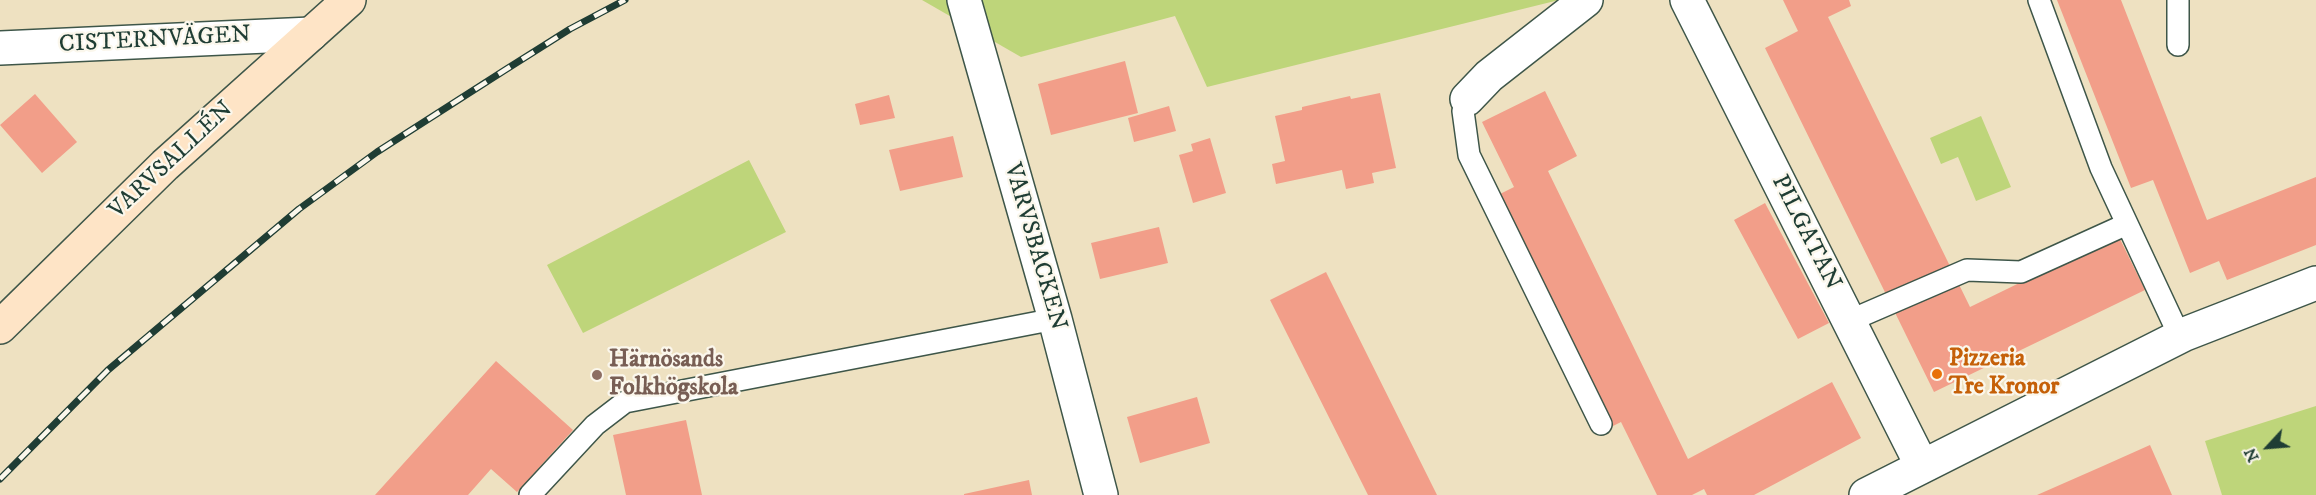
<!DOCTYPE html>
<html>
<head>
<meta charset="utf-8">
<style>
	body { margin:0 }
	#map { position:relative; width:2316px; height:495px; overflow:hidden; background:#eee1c1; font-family:"IM FELL DW Pica",serif }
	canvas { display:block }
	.north { position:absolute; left:2238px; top:417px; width:60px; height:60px; -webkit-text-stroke:4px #fbf7ec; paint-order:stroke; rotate:244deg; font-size:16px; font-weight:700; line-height:24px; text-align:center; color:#1f3d34 }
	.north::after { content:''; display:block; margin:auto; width:21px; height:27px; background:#1f3d34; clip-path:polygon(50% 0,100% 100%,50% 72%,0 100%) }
</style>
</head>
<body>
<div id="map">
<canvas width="2316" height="495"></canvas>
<div class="north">N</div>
</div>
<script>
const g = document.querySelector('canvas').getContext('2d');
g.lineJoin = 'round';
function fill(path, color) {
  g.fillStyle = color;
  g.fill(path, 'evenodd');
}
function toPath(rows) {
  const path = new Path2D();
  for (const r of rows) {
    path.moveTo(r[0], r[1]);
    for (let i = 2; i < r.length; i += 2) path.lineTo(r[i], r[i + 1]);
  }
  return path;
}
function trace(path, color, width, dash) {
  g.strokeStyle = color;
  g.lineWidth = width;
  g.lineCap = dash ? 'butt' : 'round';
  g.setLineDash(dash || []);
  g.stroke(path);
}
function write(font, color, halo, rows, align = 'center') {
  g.font = font + ' "IM FELL DW Pica",serif';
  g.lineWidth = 4.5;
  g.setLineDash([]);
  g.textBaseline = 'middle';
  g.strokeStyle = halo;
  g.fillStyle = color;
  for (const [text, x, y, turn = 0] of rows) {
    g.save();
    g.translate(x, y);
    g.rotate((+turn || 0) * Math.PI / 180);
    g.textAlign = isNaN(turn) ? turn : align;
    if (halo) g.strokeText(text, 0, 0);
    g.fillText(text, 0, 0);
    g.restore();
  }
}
const green = toPath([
	[922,0,1559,0,1207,87,1175,16,1021,57],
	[1981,116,2011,187,1976,201,1958,157,1941,164,1930,138],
	[749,160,786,232,583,333,547,265],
	[2316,406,2316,495,2222,495,2205,441]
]);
const building = toPath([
	[1783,0,1849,0,1851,6,1828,17,1970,307,2118,235,2145,290,1934,392,1765,48,1798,31],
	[2057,0,2121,0,2207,220,2316,177,2316,245,2227,280,2219,261,2190,273,2153,180,2131,188],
	[1125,61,1138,113,1051,135,1038,84],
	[1545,91,1577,156,1548,171,1688,459,1832,382,1861,438,1754,495,1707,495,1704,489,1692,495,1657,495,1621,422,1609,428,1496,196,1514,187,1482,122],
	[1380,93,1396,168,1372,173,1374,183,1346,189,1342,170,1276,184,1272,164,1285,161,1275,116,1302,110,1302,107,1350,96,1351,99],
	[35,94,77,142,42,173,0,125],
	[889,95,895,118,860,125,855,104],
	[1169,106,1176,131,1134,142,1128,118],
	[953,136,963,177,900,191,889,150],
	[1210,138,1226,193,1193,203,1179,155,1193,151,1191,144],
	[1765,203,1829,323,1798,339,1734,220],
	[1159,227,1168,263,1100,279,1091,243],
	[1326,272,1437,495,1368,495,1270,300],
	[496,361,573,430,517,492,491,469,468,495,375,495],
	[1197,397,1210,443,1140,463,1127,417],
	[686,420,702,495,626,495,613,435],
	[2150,445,2172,495,2037,495,2103,466],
	[1029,480,1032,495,964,495,964,494]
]);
const lane = toPath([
	[2039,0,2101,168,2180,337],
	[2178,45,2178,0],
	[1467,99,1463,111,1469,155,1601,424],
	[1849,321,1967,270,2021,272,2127,224],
	[530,495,595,425,625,402,1055,319]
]);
const street = toPath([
	[964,0,1055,319,1101,495],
	[1687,0,1922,466],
	[0,48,311,34],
	[1467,99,1489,76,1586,0],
	[1866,495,2185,334,2316,283]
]);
const secondary = toPath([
	[0,327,165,165,349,0]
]);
const rail = toPath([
	[0,479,108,370,299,209,377,152,505,70,570,29,625,0]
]);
const markers = [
	[1937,374,6,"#e8710a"],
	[597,375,6,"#8d6e63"]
];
const streetNames = [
	["CISTERNVÄGEN",155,41,-3],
	["VARVSALLÉN",172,161,-43],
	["PILGATAN",1805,233,63],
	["VARVSBACKEN",1034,247,74]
];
const foodNames = [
	["Pizzeria",1949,360],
	["Tre Kronor",1949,388]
];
const educationNames = [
	["Härnösands",609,361],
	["Folkhögskola",609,389]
];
fill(green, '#bed57a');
fill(building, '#f29e89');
trace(lane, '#3e5649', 24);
trace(street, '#3e5649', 36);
trace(secondary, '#3e5649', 36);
trace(lane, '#fff', 21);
trace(street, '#fff', 33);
trace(secondary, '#fee4c6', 33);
trace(rail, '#1f3d34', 7);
trace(rail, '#fbf7ec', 4.5, [14]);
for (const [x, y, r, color] of markers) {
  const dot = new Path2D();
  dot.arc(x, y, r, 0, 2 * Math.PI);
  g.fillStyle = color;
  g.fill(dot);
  trace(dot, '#fbf7ec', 2);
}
write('24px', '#1f3d34', '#fbf7ec', streetNames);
write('bold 24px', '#c56008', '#fbf7ec', foodNames, 'left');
write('bold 24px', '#785e54', '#fbf7ec', educationNames, 'left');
</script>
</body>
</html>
